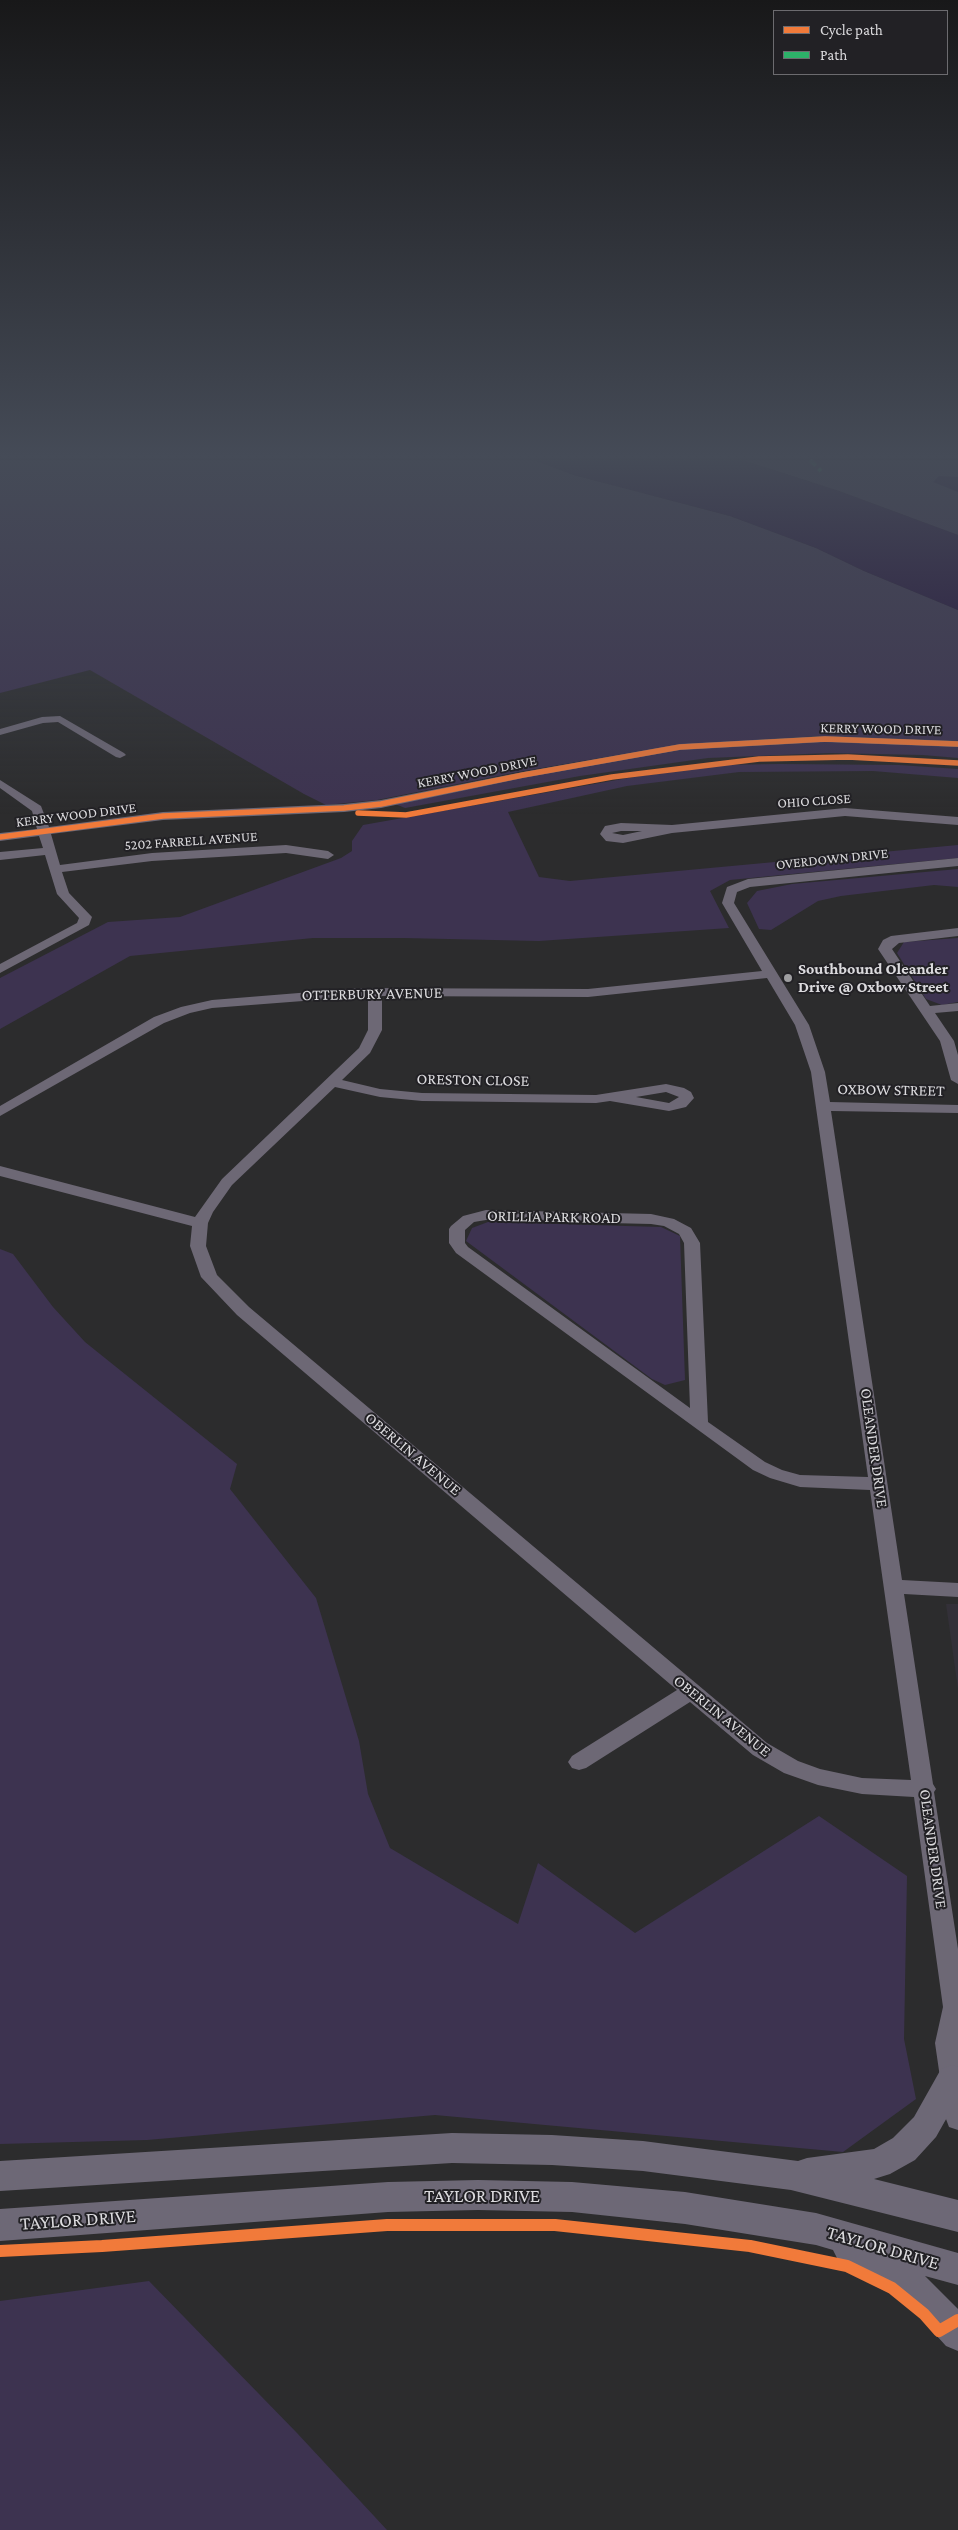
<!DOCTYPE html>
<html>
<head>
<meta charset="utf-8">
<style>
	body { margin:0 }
	#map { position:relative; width:958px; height:2530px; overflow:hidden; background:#2c2c2d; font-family:"Crimson Pro",serif }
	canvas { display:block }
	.legend { position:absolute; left:773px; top:10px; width:175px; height:65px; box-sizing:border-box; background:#222125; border:1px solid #6c6b6f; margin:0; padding:6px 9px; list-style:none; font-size:15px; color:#dcdbde }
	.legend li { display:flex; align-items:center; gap:10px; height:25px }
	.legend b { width:25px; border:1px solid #6c6b6f }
</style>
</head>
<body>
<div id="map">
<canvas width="958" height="2530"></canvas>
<ul class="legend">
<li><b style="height:6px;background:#f17a3a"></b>Cycle path</li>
<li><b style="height:6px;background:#2db169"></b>Path</li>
</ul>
</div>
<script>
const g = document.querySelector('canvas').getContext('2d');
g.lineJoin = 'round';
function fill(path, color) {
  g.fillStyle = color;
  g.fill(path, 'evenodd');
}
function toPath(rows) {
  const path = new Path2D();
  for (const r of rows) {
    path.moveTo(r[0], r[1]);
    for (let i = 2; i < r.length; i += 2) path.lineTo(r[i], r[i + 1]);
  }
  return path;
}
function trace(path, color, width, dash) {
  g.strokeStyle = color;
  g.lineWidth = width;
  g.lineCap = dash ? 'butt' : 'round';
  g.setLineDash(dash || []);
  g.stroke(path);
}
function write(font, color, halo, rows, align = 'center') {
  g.font = font + ' "Crimson Pro",serif';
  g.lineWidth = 4;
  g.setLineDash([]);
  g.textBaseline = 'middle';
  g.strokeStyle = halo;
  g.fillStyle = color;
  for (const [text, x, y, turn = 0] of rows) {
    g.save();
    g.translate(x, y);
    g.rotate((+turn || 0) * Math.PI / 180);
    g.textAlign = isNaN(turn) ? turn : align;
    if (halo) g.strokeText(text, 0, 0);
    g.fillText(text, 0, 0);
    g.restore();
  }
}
const built = toPath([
	[946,1604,958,1604,958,1689]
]);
const green = toPath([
	[0,460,534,460,574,475,730,516,816,548,864,571,958,610,958,741,821,736,677,745,518,772,377,800,326,805,304,794,90,670,0,693],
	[742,460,958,460,958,535,839,491],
	[825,739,958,744,958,758,923,755,829,753,708,758,580,776,405,808,395,804,523,775,680,747],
	[779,764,899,765,958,769,958,778,873,771,739,772,627,786,508,812,539,877,570,881,958,845,958,858,730,880,710,891,729,928,539,941,403,938,313,938,130,956,0,1029,0,978,108,922,180,917,341,858,352,851,352,841,363,825,628,778,718,765],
	[958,869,958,887,934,885,841,896,818,901,771,930,759,929,747,903,757,891,792,884],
	[958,938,958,1002,942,1005,926,999,897,953,904,942],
	[488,1222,661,1227,680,1236,685,1380,665,1385,652,1379,466,1241,472,1228],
	[0,1249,13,1254,53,1307,85,1342,237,1464,230,1489,316,1598,359,1741,368,1794,390,1848,518,1924,538,1863,635,1933,819,1816,907,1876,904,2039,916,2099,843,2152,435,2115,147,2140,0,2144],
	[149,2281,297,2433,387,2530,0,2530,0,2301]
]);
const water = toPath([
	[534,460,742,460,839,491,958,535,958,610,864,571,816,548,730,516,574,475],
	[939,476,958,477,958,492,933,482]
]);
const minor = toPath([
	[60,716,124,753,126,755,120,758,116,757,58,722,43,723,0,735,0,729,42,717,60,716],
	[825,736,958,741,958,747,825,742,680,750,523,778,381,808,344,812,163,820,51,834,60,865,152,853,286,845,328,851,334,855,328,859,286,853,152,861,62,872,69,893,92,917,89,925,0,973,0,964,77,923,79,918,57,894,45,855,0,860,0,852,43,848,39,836,0,841,0,833,37,829,32,811,0,788,0,780,41,806,49,827,163,812,344,804,381,800,523,772,680,744,825,736],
	[845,808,958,817,958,825,845,816,672,833,623,843,606,841,600,834,605,826,621,823,672,825,845,808],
	[621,831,642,831,623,835,612,833,621,831],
	[958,858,958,866,750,887,737,892,734,903,809,1025,825,1072,830,1102,958,1105,958,1113,831,1111,902,1580,958,1583,958,1597,904,1594,933,1784,936,1789,934,1792,958,1949,958,2130,949,2127,946,2119,935,2043,943,2007,914,1797,862,1794,818,1785,784,1773,753,1755,690,1702,586,1768,579,1770,572,1768,568,1762,572,1756,677,1690,237,1315,201,1277,190,1246,192,1226,0,1176,0,1166,195,1217,222,1179,359,1048,368,1030,368,996,212,1008,190,1013,164,1023,0,1116,0,1106,154,1017,181,1007,212,1000,361,988,588,989,762,971,722,903,727,887,748,879,958,858],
	[767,978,795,1025,811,1072,868,1477,800,1475,782,1470,765,1462,708,1422,700,1243,691,1228,674,1219,651,1214,486,1210,463,1216,451,1226,449,1229,449,1243,456,1253,753,1470,770,1478,800,1487,870,1490,911,1780,862,1778,820,1769,798,1761,767,1743,249,1307,217,1275,206,1246,208,1223,213,1212,232,1185,335,1087,380,1097,422,1101,596,1103,610,1101,669,1111,686,1107,694,1098,691,1092,684,1088,666,1084,596,1095,422,1093,380,1089,342,1080,370,1053,382,1030,382,996,588,997,767,978],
	[666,1092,679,1097,669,1103,636,1097,666,1092],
	[486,1220,651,1224,664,1226,679,1234,684,1243,690,1408,468,1247,465,1243,465,1230,474,1222,486,1220],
	[958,928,958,936,899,943,892,949,930,1006,958,1003,958,1011,935,1013,954,1041,958,1055,958,1084,951,1080,940,1041,878,949,883,940,891,936,958,928]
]);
const major = toPath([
	[952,2065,958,2067,958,2098,936,2137,915,2160,890,2174,874,2179,958,2200,958,2232,791,2190,643,2171,552,2165,452,2163,0,2191,0,2161,452,2133,552,2135,643,2141,798,2161,807,2158,874,2149,893,2138,914,2117,941,2069,952,2065],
	[478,2180,572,2182,685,2192,816,2213,958,2253,958,2285,925,2276,958,2309,958,2351,946,2346,916,2313,885,2286,837,2258,833,2250,816,2245,685,2224,572,2212,478,2210,388,2212,0,2241,0,2209,388,2182,478,2180]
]);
const quiet = toPath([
	[810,460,821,471]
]);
const cyclewayFar1 = toPath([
	[358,813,406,815,612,777,759,759,848,757,958,763],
	[0,837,163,816,344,808,381,804,523,775,680,747,825,739,958,744]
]);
const cycleway = toPath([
	[0,2251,102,2246,387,2225,555,2225,750,2246,847,2266,892,2288,924,2314,939,2331,958,2320]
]);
const markers = [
	[788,978,5,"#9e9ea0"]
];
const farStreetnames = [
	["KERRY WOOD DRIVE",881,729,1],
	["KERRY WOOD DRIVE",477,772,-11],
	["OHIO CLOSE",814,801,-4],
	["KERRY WOOD DRIVE",76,815,-7],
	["5202 FARRELL AVENUE",191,841,-4],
	["OVERDOWN DRIVE",832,859,-6]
];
const poiNames = [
	["Southbound Oleander",798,969],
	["Drive @ Oxbow Street",798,987]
];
const streetNames = [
	["OTTERBURY AVENUE",372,994,-1],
	["ORESTON CLOSE",473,1080,1],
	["OXBOW STREET",891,1090,1],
	["ORILLIA PARK ROAD",554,1217,1],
	["OLEANDER DRIVE",874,1448,82],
	["OBERLIN AVENUE",413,1454,40],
	["OBERLIN AVENUE",722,1716,39],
	["OLEANDER DRIVE",933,1849,82]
];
const nearStreetnames = [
	["TAYLOR DRIVE",482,2196],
	["TAYLOR DRIVE",78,2220,-4],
	["TAYLOR DRIVE",883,2248,16]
];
fill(built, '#333038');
fill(green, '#3d3350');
fill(water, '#200a38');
fill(minor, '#6d6875');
fill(major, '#6d6876');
trace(quiet, '#2db169', 4, [8, 4]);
trace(cyclewayFar1, '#f17a3a', 5.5);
trace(cycleway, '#f17a3a', 12);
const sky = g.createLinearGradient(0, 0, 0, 815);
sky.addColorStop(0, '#181819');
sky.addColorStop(0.56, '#454b57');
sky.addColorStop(1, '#454b5700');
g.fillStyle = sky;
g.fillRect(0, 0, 958, 815);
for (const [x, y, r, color] of markers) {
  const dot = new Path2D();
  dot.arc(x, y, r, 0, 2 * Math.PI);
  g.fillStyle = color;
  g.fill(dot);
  trace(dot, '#222125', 2);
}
write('14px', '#dcdbde', '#222125', farStreetnames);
write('bold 16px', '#dcdbde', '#222125', poiNames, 'left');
write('16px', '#dcdbde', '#222125', streetNames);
write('19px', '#dcdbde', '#222125', nearStreetnames);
</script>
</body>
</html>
